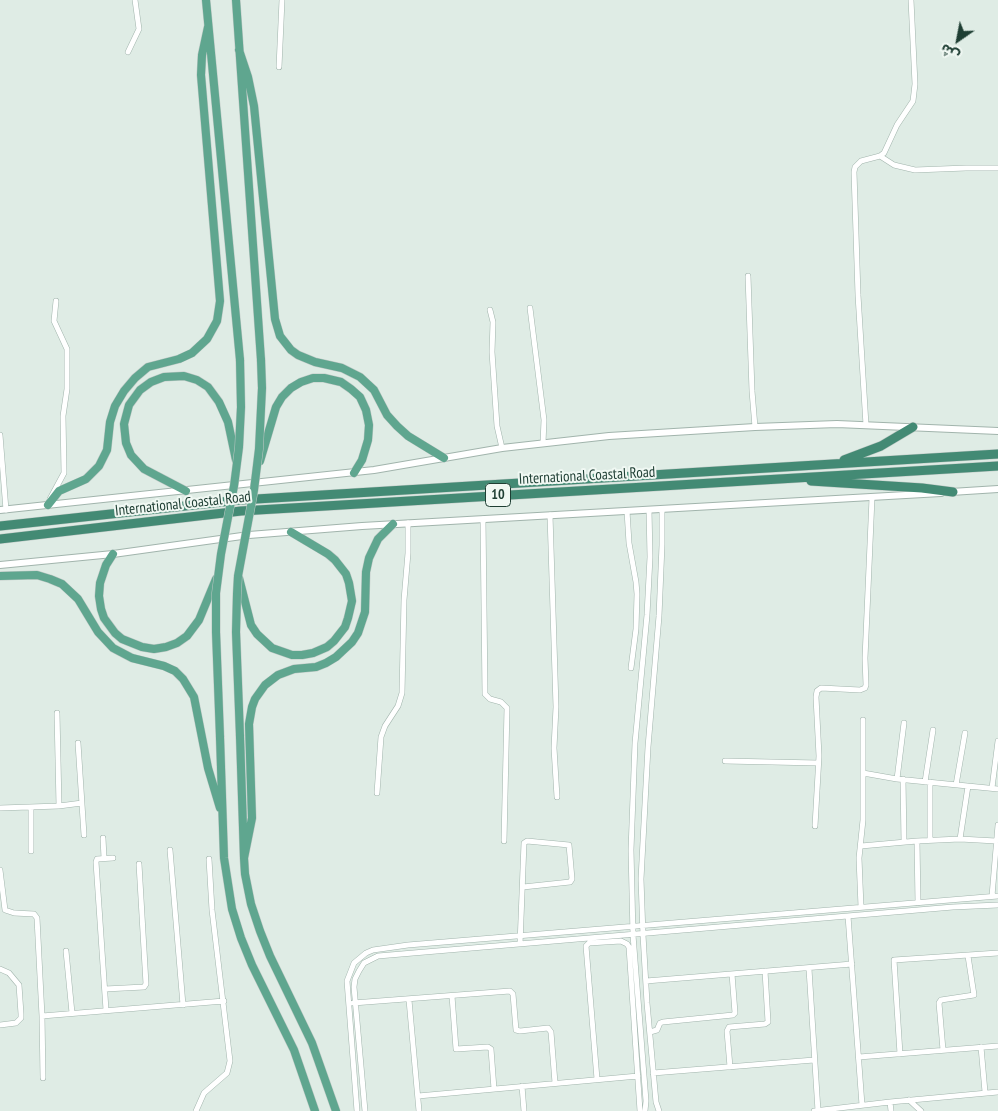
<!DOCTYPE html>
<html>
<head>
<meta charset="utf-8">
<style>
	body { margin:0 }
	#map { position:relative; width:998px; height:1111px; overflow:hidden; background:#dfece5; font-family:"PT Sans Narrow","Noto Sans Arabic",sans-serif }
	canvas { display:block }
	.north { position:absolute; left:933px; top:15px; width:50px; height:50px; -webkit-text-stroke:4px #f0f8f3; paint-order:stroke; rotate:213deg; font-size:14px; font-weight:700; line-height:20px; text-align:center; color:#1e3e33 }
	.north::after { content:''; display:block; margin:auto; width:18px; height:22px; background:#1e3e33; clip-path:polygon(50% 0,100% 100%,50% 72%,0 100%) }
</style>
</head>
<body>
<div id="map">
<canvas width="998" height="1111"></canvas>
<div class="north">ش</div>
</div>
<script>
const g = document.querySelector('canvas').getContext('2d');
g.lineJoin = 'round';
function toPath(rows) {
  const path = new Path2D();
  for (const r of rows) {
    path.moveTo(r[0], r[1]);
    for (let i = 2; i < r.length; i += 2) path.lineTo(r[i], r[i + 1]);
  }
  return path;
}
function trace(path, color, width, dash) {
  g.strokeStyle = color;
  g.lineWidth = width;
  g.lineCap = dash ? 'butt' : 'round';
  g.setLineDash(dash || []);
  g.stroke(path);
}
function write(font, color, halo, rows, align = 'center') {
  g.font = font + ' "PT Sans Narrow",sans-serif';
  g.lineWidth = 4;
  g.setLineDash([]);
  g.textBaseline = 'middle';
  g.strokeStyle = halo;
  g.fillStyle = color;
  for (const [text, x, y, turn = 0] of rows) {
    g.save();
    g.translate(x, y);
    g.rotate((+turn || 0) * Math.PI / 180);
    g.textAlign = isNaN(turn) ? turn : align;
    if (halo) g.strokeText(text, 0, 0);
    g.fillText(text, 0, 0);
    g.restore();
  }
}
const minor = toPath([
	[128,52,139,29,135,0],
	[279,67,282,0],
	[880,156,894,165,915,170,966,168,998,168],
	[748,276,752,391,755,427],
	[530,308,544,420,543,443],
	[490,310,493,322,492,352,497,426,502,448],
	[866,425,858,295,854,172,855,167,861,161,880,156,884,153,897,125,913,101,915,84,911,0],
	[0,435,6,510],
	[50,499,64,473,63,416,67,389,67,349,54,321,56,301],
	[627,511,629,543,636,582,637,594,636,629,631,668],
	[550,515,556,707,554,748,557,797],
	[483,519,485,694,490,699,501,702,507,708,504,841],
	[57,713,59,806],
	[78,743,84,835],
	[725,761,818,763],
	[863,773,897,779,998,789],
	[897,779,904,723],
	[903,779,904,842],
	[925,782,933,730],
	[930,782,930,840],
	[956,785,965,733],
	[992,788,998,741],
	[377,793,381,737,385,726,398,706,402,693,404,600,408,553,408,523],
	[31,807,31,851],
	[0,808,59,806,82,803],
	[815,826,819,756,816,697,817,691,821,688,860,690,865,688,866,685,865,658,872,498],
	[103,838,104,858],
	[960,839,968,786],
	[917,841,918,903],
	[861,846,917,841,960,839,996,841],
	[170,850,183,1005],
	[0,870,5,910,14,913,34,914,37,918,42,1016,43,1078],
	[992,896,998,825],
	[861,907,859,858,863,820,863,720],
	[848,916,862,1105],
	[520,944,524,843,527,841,569,845,572,879,570,882,523,887],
	[66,951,72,1013],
	[0,969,9,973,19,985,21,1014,21,1018,16,1023,0,1025],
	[809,969,818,1111],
	[646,981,852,964],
	[105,989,144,987,146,984,139,864],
	[452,996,456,1049,488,1047,491,1049,494,1089],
	[409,1000,419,1111],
	[353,1003,510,991,513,994,516,1030,520,1031,548,1028,551,1032,555,1083],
	[106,1010,96,862,97,859,113,858],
	[42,1016,224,1001],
	[650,1032,657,1030,660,1023,663,1022,733,1015,735,1013,732,974],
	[981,1047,985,1092],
	[943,1050,939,1003,941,1000,974,995,968,956],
	[900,1054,894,960,998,953],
	[859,1057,998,1046],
	[730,1067,727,1031,729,1027,765,1024,768,1022,765,971],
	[653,1073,814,1060],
	[597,1079,586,946,589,943,621,941,627,944,629,947,640,1111],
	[522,1086,524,1111],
	[418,1096,638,1076],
	[909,1100,921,1111],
	[890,1102,891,1111],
	[196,1111,204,1093,227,1073,230,1061,212,910,209,859],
	[357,1111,347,981,354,963,366,953,373,950,408,945,998,896],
	[365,1111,354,987,355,979,359,971,364,963,378,956,953,907,998,905],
	[645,1111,646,1101,633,935,631,850,635,743,647,615,650,557,649,510],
	[659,1111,656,1102,647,1003,643,935,641,879,648,747,659,616,662,545,662,509],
	[814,1111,890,1102,998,1092]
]);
const tertiary = toPath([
	[951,492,998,489],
	[0,510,374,470,502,448,609,436,755,427,837,424,998,431],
	[0,565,113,554,249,535,362,526,941,493]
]);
const primary = toPath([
	[206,0,240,360],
	[236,0,261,360],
	[239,50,248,77,254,106,275,319,280,336,291,350,298,355,315,362,342,368,360,377,374,390,387,415,397,426,408,436,444,458],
	[260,461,276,407,282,397,291,388,301,382,313,378,324,378,341,382,351,389,360,397,366,410,369,425,368,440,362,460,354,473],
	[186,491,144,469,131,455,126,443,124,424,129,405,140,390,151,382,164,377,184,376,197,380,208,387,219,402,228,422,236,460],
	[48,505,59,491,86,479,99,466,107,450,110,422,115,406,124,391,135,378,148,367,179,359,192,353,207,339,217,321,220,301,201,75,202,55,208,27],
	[113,554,106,565,100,583,99,596,101,609,104,618,115,633,122,639,142,647,154,649,166,647,177,643,187,636,199,620,216,579],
	[0,576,37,575,50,579,62,584,78,599,98,632,113,648,132,658,164,666,175,671,183,679,194,697,208,768,220,808],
	[239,578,251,625,257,634,272,648,292,655,302,655,313,653,327,647,334,641,345,627,348,618,352,601,349,583,346,574,335,560,328,554,291,532],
	[240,736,244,858,245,874,251,904,260,931,270,956,312,1043,336,1111],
	[220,737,224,858,232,909,241,938,252,965,294,1050,315,1111],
	[244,858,252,818,249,724,252,707,255,699,265,685,278,675,294,669,316,667,326,663,336,657,352,642,358,633,365,612,366,572,369,558,378,539,393,524]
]);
const trunk = toPath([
	[844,460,881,446,913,427],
	[811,481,922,488,953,492],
	[0,526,240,500,998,454],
	[0,539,241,511,998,466]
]);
const primaryBridge = toPath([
	[240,736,236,632,237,594,238,576,254,490,259,449,262,388,261,360],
	[220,737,216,632,216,593,221,554,234,486,239,447,241,407,240,360]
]);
const shields = [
	[498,495,25]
];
const shieldNames = [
	["10",498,495]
];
const streetNames = [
	["International Coastal Road",587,476,-3],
	["International Coastal Road",183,504,-6]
];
trace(minor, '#a1b4ac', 6);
trace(tertiary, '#a1b4ac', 8);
trace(primary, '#c0c9c6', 9);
trace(trunk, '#c0c9c6', 10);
trace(minor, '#fff', 5);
trace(tertiary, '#fff', 6);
trace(primary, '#5fa68f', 8);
trace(trunk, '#438a74', 9);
trace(primaryBridge, '#c0c9c6', 9, []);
trace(primaryBridge, '#5fa68f', 8);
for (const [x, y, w] of shields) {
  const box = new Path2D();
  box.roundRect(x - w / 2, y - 11.5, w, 23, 4);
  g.fillStyle = '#f0f8f3';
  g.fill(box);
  trace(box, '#1e3e33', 1);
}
write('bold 14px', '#1e3e33', null, shieldNames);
write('15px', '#1e3e33', '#f0f8f3', streetNames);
</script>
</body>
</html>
